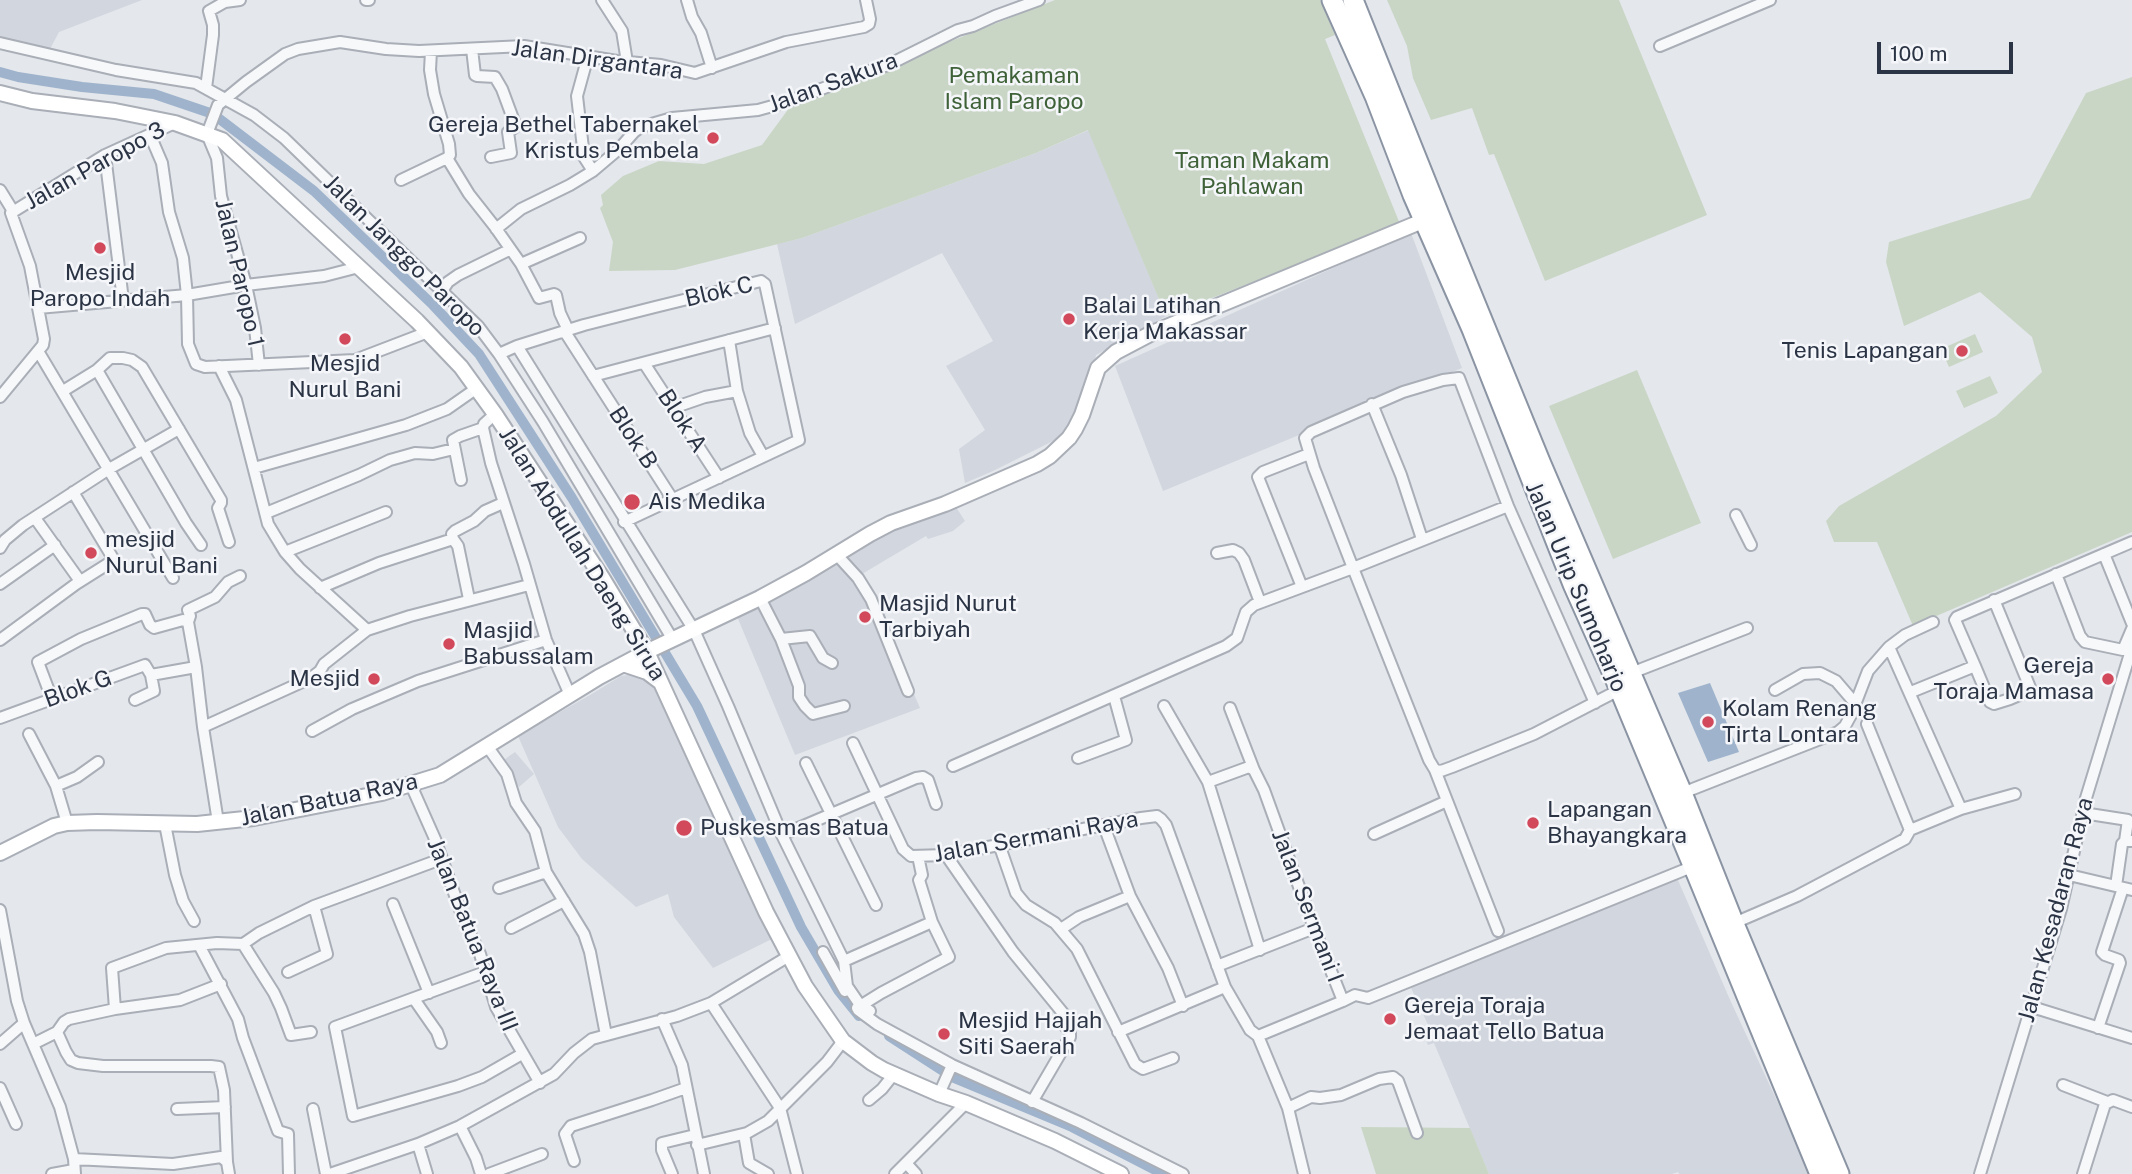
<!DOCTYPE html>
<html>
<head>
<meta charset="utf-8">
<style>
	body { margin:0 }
	#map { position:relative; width:2132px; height:1174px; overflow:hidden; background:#e4e7ec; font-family:"Public Sans",sans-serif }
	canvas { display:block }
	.scale { position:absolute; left:1877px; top:42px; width:136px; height:32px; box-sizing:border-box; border:4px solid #2b3445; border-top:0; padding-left:9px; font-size:21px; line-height:24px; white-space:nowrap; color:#2b3445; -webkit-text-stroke:5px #f4f6f9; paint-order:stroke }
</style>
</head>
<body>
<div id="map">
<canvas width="2132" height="1174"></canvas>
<div class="scale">100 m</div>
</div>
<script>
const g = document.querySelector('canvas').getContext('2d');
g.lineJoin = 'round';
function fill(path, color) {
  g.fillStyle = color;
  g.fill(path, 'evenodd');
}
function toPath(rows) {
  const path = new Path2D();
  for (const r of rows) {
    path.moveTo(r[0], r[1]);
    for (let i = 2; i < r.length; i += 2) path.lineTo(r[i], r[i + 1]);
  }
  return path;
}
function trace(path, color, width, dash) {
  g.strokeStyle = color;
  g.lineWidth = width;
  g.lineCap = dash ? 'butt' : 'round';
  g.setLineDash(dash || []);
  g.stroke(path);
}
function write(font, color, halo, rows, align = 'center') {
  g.font = font + ' "Public Sans",sans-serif';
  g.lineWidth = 5;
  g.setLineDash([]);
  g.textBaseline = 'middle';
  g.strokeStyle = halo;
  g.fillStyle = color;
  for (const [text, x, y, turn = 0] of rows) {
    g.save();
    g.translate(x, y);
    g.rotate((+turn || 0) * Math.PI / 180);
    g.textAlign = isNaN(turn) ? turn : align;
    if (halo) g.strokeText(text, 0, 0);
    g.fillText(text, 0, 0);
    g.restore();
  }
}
const built = toPath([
	[0,0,142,0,59,32,50,49,0,37],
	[1089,130,1166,316,1096,355,1091,380,1074,420,1055,440,993,471,965,483,959,449,985,430,946,366,993,341,942,253,795,324,777,244,802,238,1036,153],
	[1411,233,1462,368,1163,491,1115,366],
	[952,501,965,521,953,531,928,539,926,536,862,574,920,708,795,755,736,614,898,524],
	[635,674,653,682,776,937,713,968,674,917,668,894,636,907,582,859,558,827,518,736,590,695,621,676],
	[515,752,534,774,519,787,501,762],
	[1674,871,1731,1002,1811,1174,1679,1174,1678,1172,1672,1174,1489,1174,1434,1043,1428,1045,1422,1032,1429,1027,1406,977,1501,936]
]);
const green = toPath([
	[1055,0,1320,0,1335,35,1325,39,1400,224,1166,316,1088,130,1036,153,802,238,675,270,609,271,613,242,600,208,603,205,601,195,623,176,659,161,704,164,762,145,792,104],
	[1387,0,1619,0,1707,215,1545,281,1494,154,1489,155,1472,108,1431,120,1413,78,1407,46],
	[2132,77,2132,532,1913,626,1877,542,1834,542,1826,521,1839,506,1996,416,2042,372,2032,337,1980,292,1904,326,1886,262,1889,242,2030,198,2086,93],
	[1975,334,1983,352,1949,367,1941,349],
	[1637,370,1701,523,1613,559,1549,406],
	[1990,376,1998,393,1964,408,1956,391],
	[1361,1127,1470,1128,1489,1174,1376,1174]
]);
const water = toPath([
	[1710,683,1739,752,1708,762,1678,693]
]);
const canal = toPath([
	[0,72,18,77,82,87,154,94,213,114,314,191,433,305,479,354,572,498,697,706,801,927,838,990,859,1016],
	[889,1036,954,1078,1072,1127,1163,1174]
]);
const street = toPath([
	[366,0,369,0],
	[602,0,622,31,627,62],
	[687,0,692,17,701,33,712,68],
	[0,43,116,70,196,83,254,115,284,138,478,326,499,354,543,422,673,640],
	[1660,46,1770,0],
	[472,49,475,75,477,76,495,77,502,89,515,124,515,127,508,132,511,153,491,157],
	[431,51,430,70,434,94,449,144,450,155,447,158],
	[588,56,577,96,584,157,593,171],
	[206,88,213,35,213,25,209,11,225,2,240,0],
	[150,135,162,163,169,212,183,258,187,295,188,344,196,364,205,367,355,360,428,332],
	[105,155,123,300],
	[401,180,447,158,469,194,495,227,521,264,539,298,554,294,556,295,560,313,568,330],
	[0,190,13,211],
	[496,229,521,209,570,185,593,171,619,149,634,132,641,127,672,118,758,110,787,102,866,72,888,65,958,30,973,26,995,16,1039,0],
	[521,264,580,238],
	[442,291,448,282,458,275,509,250],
	[38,308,187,295,246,285,324,276,359,267],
	[565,332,673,500],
	[729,340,737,391,750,433,763,456],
	[517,346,584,325,655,307,761,281,765,284,799,440,624,522],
	[38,351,173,578],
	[499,354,517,346,694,630,728,706,782,835,844,961,847,986,860,1005,870,1011],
	[644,363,719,478],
	[259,365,255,328,246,285,221,196,217,158,207,134,218,105,246,82,285,54,298,49,340,42,386,49,419,51,524,46,617,61,661,65,695,73,786,42,864,27,869,24,870,19,866,0],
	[219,366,236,400,268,524,274,534,285,552,300,569,367,630],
	[97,370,186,523,201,545],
	[593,376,775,328],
	[63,391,97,370,110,358,123,358,132,360,142,367,221,500,221,503,218,508,229,542],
	[0,397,43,345,44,339,30,266,11,213,105,155,175,123],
	[1372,404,1401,475,1422,539],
	[673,408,705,397,737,391],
	[495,414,484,424,483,428,491,463,524,564,546,640,570,695],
	[254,468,406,425,447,409,477,388],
	[461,480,453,440,460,436,483,428],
	[1508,506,1353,568,1314,468,1305,438,1311,432,1403,392,1443,380,1459,378,1508,506,1595,703],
	[266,513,359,475,390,460,415,453,433,454,454,449],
	[1736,515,1751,545],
	[35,518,80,581],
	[453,539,458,546,469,599],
	[0,548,5,540,23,525,109,469,179,429],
	[285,552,386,512],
	[1217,553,1233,550,1239,553,1244,560,1260,602],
	[2104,554,2132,623],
	[837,555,858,578,871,599,908,691],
	[2056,574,2080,636,2085,642,2123,650,2132,629],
	[0,584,55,545],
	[1302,587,1258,477,1263,472,1309,454],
	[320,588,379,563,453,539,452,534,455,531,474,521,485,511,503,503],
	[760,598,781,639,799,686,799,697,805,706,813,714,844,706],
	[188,622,190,616,188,610,215,597,228,582,240,576],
	[781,639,810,636,823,658,832,663],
	[0,640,76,584,114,560,73,492],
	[1889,647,1905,635,1933,622],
	[1975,666,1990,702,1994,704,2010,699,2031,690,1994,600],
	[151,675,196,667],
	[1626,675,1747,628],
	[1775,690,1803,674,1820,673,1836,681,1854,702],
	[1911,692,1975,666,1955,620,1957,617,2132,542],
	[52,699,38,662,81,639,142,614,145,614,150,625,154,628,183,620,188,622,196,667,203,727,218,822],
	[1164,706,1208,782,1249,767,1254,770,1264,790,1314,928,1343,1001,1258,1036],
	[1230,708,1254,770],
	[0,718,145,665,151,675,154,691,135,700],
	[203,727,311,678,320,671,324,664,367,630,410,616,529,585],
	[312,731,352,709,418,681,546,640],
	[29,734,56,786,67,823],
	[853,743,903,849,911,856,946,855,1141,818,1157,816,1161,819,1166,825,1225,987,1250,1030,1258,1036,1288,1108,1304,1174],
	[487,746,507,774,516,803,535,831,546,872,584,934,590,952,606,1035],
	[1078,758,1126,740,1114,696],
	[806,763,876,905],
	[953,766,1226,646,1237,638,1246,612,1254,605,1353,568,1429,760,1435,770,1441,771,1452,767,1534,734,1619,690],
	[1435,770,1498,931],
	[1208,782,1260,950],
	[411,785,435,839,463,918,480,954,496,1007,540,1083],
	[56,786,77,777,98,762],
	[1680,794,1838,732,1845,726,1851,715,1868,671,1889,647,1961,809],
	[2083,813,2128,820,2125,841],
	[165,824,175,875,183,901,194,921],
	[1104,826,1130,896,1168,968,1183,1006],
	[1910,830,1961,809,2015,794],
	[1374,834,1447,801],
	[782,835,916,778,923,777,928,780,936,804],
	[1000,847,1016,893,1026,905,1055,923,1077,949,1135,1064,1143,1069,1173,1058],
	[946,855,1013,952,1067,1018,1064,1021,1064,1025,1070,1032,1070,1037,1032,1102],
	[2069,875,2132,890],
	[2116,886,2122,844,2125,841,2132,841],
	[499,888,546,872],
	[393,904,429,993],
	[0,910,17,1001,24,1023,60,1107,74,1159,75,1174],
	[1732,924,1797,896,1905,839,1910,830,1867,724],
	[511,928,564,901],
	[1061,929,1079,917,1130,896],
	[243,944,274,993,281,1008,291,1035,311,1032],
	[199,945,238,1019,243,1038,278,1131,288,1134,289,1174],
	[823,952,845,991],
	[844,961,932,922],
	[1217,966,1314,928],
	[288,972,327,954,314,906],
	[485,972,335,1027,353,1116,458,1086,482,1077,522,1054],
	[414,999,437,1032,441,1043],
	[1343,1001,1355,995,1368,998,1694,866],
	[711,1003,780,1108,797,1174],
	[2032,1007,2132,1038],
	[857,1008,881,993,949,957,932,922,919,880,922,875,918,856],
	[115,1009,112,968,166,948,217,943,243,944,259,933,314,906,441,859],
	[858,1010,877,1024,952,1065,1081,1123,1183,1174],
	[662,1019,682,1065,704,1174],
	[2098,1028,2120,963,2119,960,2105,955,2102,952,2123,888],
	[57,1032,66,1052,71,1060,78,1063,103,1066,211,1066,219,1067,224,1090,227,1162],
	[1118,1032,1225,987],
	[0,1044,24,1023],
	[33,1044,57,1032,64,1022,69,1019,115,1009,180,1000,221,984],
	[2063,1085,2107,1102],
	[0,1088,16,1124],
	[939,1094,952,1065],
	[869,1100,882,1089,894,1074],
	[1288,1108,1311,1097,1320,1098,1341,1095,1379,1079,1393,1077,1398,1081,1417,1133],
	[177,1109,225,1107],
	[313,1109,326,1174],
	[460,1126,476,1158,481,1174],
	[744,1134,749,1163,768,1174],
	[418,1144,427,1174],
	[697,1145,747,1133,768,1121,827,1062,843,1041],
	[74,1159,173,1164,221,1157,227,1162,229,1174],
	[574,1161,565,1134,571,1126,652,1100,686,1088],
	[906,1163,916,1174],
	[52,1174,74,1170],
	[330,1174,418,1144,460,1126,554,1074,574,1053,592,1039,677,1016,711,1003,789,956],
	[489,1174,542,1154],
	[672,1174,662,1150,662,1143,695,1135],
	[895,1174,966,1103],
	[1980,1174,2061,909,2086,798,2132,647],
	[2083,1174,2105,1104,2113,1100,2132,1107]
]);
const secondary = toPath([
	[0,93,32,101,115,111,175,123,222,140,417,321,461,367,495,414,603,579,647,652,766,912,805,986,843,1041,872,1063,884,1070,939,1094,966,1103,1055,1141,1121,1174],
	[623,664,647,672,659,681],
	[0,853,54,826,67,823,97,822,197,824,254,818,382,793,440,775,599,677,646,652,760,598,806,573,870,534,891,523,945,504,1037,464,1050,456,1069,438,1075,429,1082,415,1098,368,1116,352,1152,333,1425,220]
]);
const highway = toPath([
	[1332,0,1375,96,1413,195,1472,329,1573,584,1615,678,1698,877,1820,1174],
	[1353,0,1444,227,1541,464,1682,793,1734,924,1839,1174]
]);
const markers = [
	[713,138,7,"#d1495b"],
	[100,248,7,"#d1495b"],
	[1069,319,7,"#d1495b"],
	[345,339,7,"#d1495b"],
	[1962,351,7,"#d1495b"],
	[632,502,9,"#d1495b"],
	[91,553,7,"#d1495b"],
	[865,617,7,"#d1495b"],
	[449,644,7,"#d1495b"],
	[374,679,7,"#d1495b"],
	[2108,679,7,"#d1495b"],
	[1708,722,7,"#d1495b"],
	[1533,823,7,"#d1495b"],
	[684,828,9,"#d1495b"],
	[1390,1019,7,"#d1495b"],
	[944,1034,7,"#d1495b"]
];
const streetNames = [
	["Jalan Dirgantara",597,60,8],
	["Jalan Sakura",833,83,-20],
	["Jalan Paropo 3",95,166,-29],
	["Jalan Janggo Paropo",404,256,45],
	["Jalan Paropo 1",239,273,77],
	["Blok C",719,292,-13],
	["Blok A",682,421,57],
	["Blok B",633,438,57],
	["Jalan Abdullah Daeng Sirua",582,554,58],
	["Jalan Urip Sumoharjo",1576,587,67],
	["Blok G",78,689,-20],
	["Jalan Batua Raya",329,800,-12],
	["Jalan Sermani Raya",1036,837,-10],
	["Jalan Sermani I",1307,906,69],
	["Jalan Kesadaran Raya",2056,910,-75],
	["Jalan Batua Raya III",472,935,68]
];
const parkNames = [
	["Pemakaman",1014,76],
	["Islam Paropo",1014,102],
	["Taman Makam",1252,161],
	["Pahlawan",1252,187]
];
const poiNames = [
	["Gereja Bethel Tabernakel",699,125,"right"],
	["Kristus Pembela",699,151,"right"],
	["Mesjid",100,273,"center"],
	["Paropo Indah",100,299,"center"],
	["Balai Latihan",1083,306],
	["Kerja Makassar",1083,332],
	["Tenis Lapangan",1948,351,"right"],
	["Mesjid",345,364,"center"],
	["Nurul Bani",345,390,"center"],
	["Ais Medika",648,502],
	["mesjid",105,540],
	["Nurul Bani",105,566],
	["Masjid Nurut",879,604],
	["Tarbiyah",879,630],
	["Masjid",463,631],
	["Babussalam",463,657],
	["Gereja",2094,666,"right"],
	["Toraja Mamasa",2094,692,"right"],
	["Mesjid",360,679,"right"],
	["Kolam Renang",1722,709],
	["Tirta Lontara",1722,735],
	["Lapangan",1547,810],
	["Bhayangkara",1547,836],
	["Puskesmas Batua",700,828],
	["Gereja Toraja",1404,1006],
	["Jemaat Tello Batua",1404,1032],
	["Mesjid Hajjah",958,1021],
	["Siti Saerah",958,1047]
];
fill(built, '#d2d6de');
fill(green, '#c9d6c5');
fill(water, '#9fb4cc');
trace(canal, '#9fb4cc', 10);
trace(street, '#a9aeb7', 14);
trace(secondary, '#a9aeb7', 18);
trace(highway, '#8b94a3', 23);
trace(street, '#f7f8fa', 10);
trace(secondary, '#fff', 14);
trace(highway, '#fff', 19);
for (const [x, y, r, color] of markers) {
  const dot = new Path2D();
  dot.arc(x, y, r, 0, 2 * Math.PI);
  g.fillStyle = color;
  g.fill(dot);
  trace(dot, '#f4f6f9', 2.5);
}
write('23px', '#2b3445', '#f4f6f9', streetNames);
write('23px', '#3f6138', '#f4f6f9', parkNames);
write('23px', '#2b3445', '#f4f6f9', poiNames, 'left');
</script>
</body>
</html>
